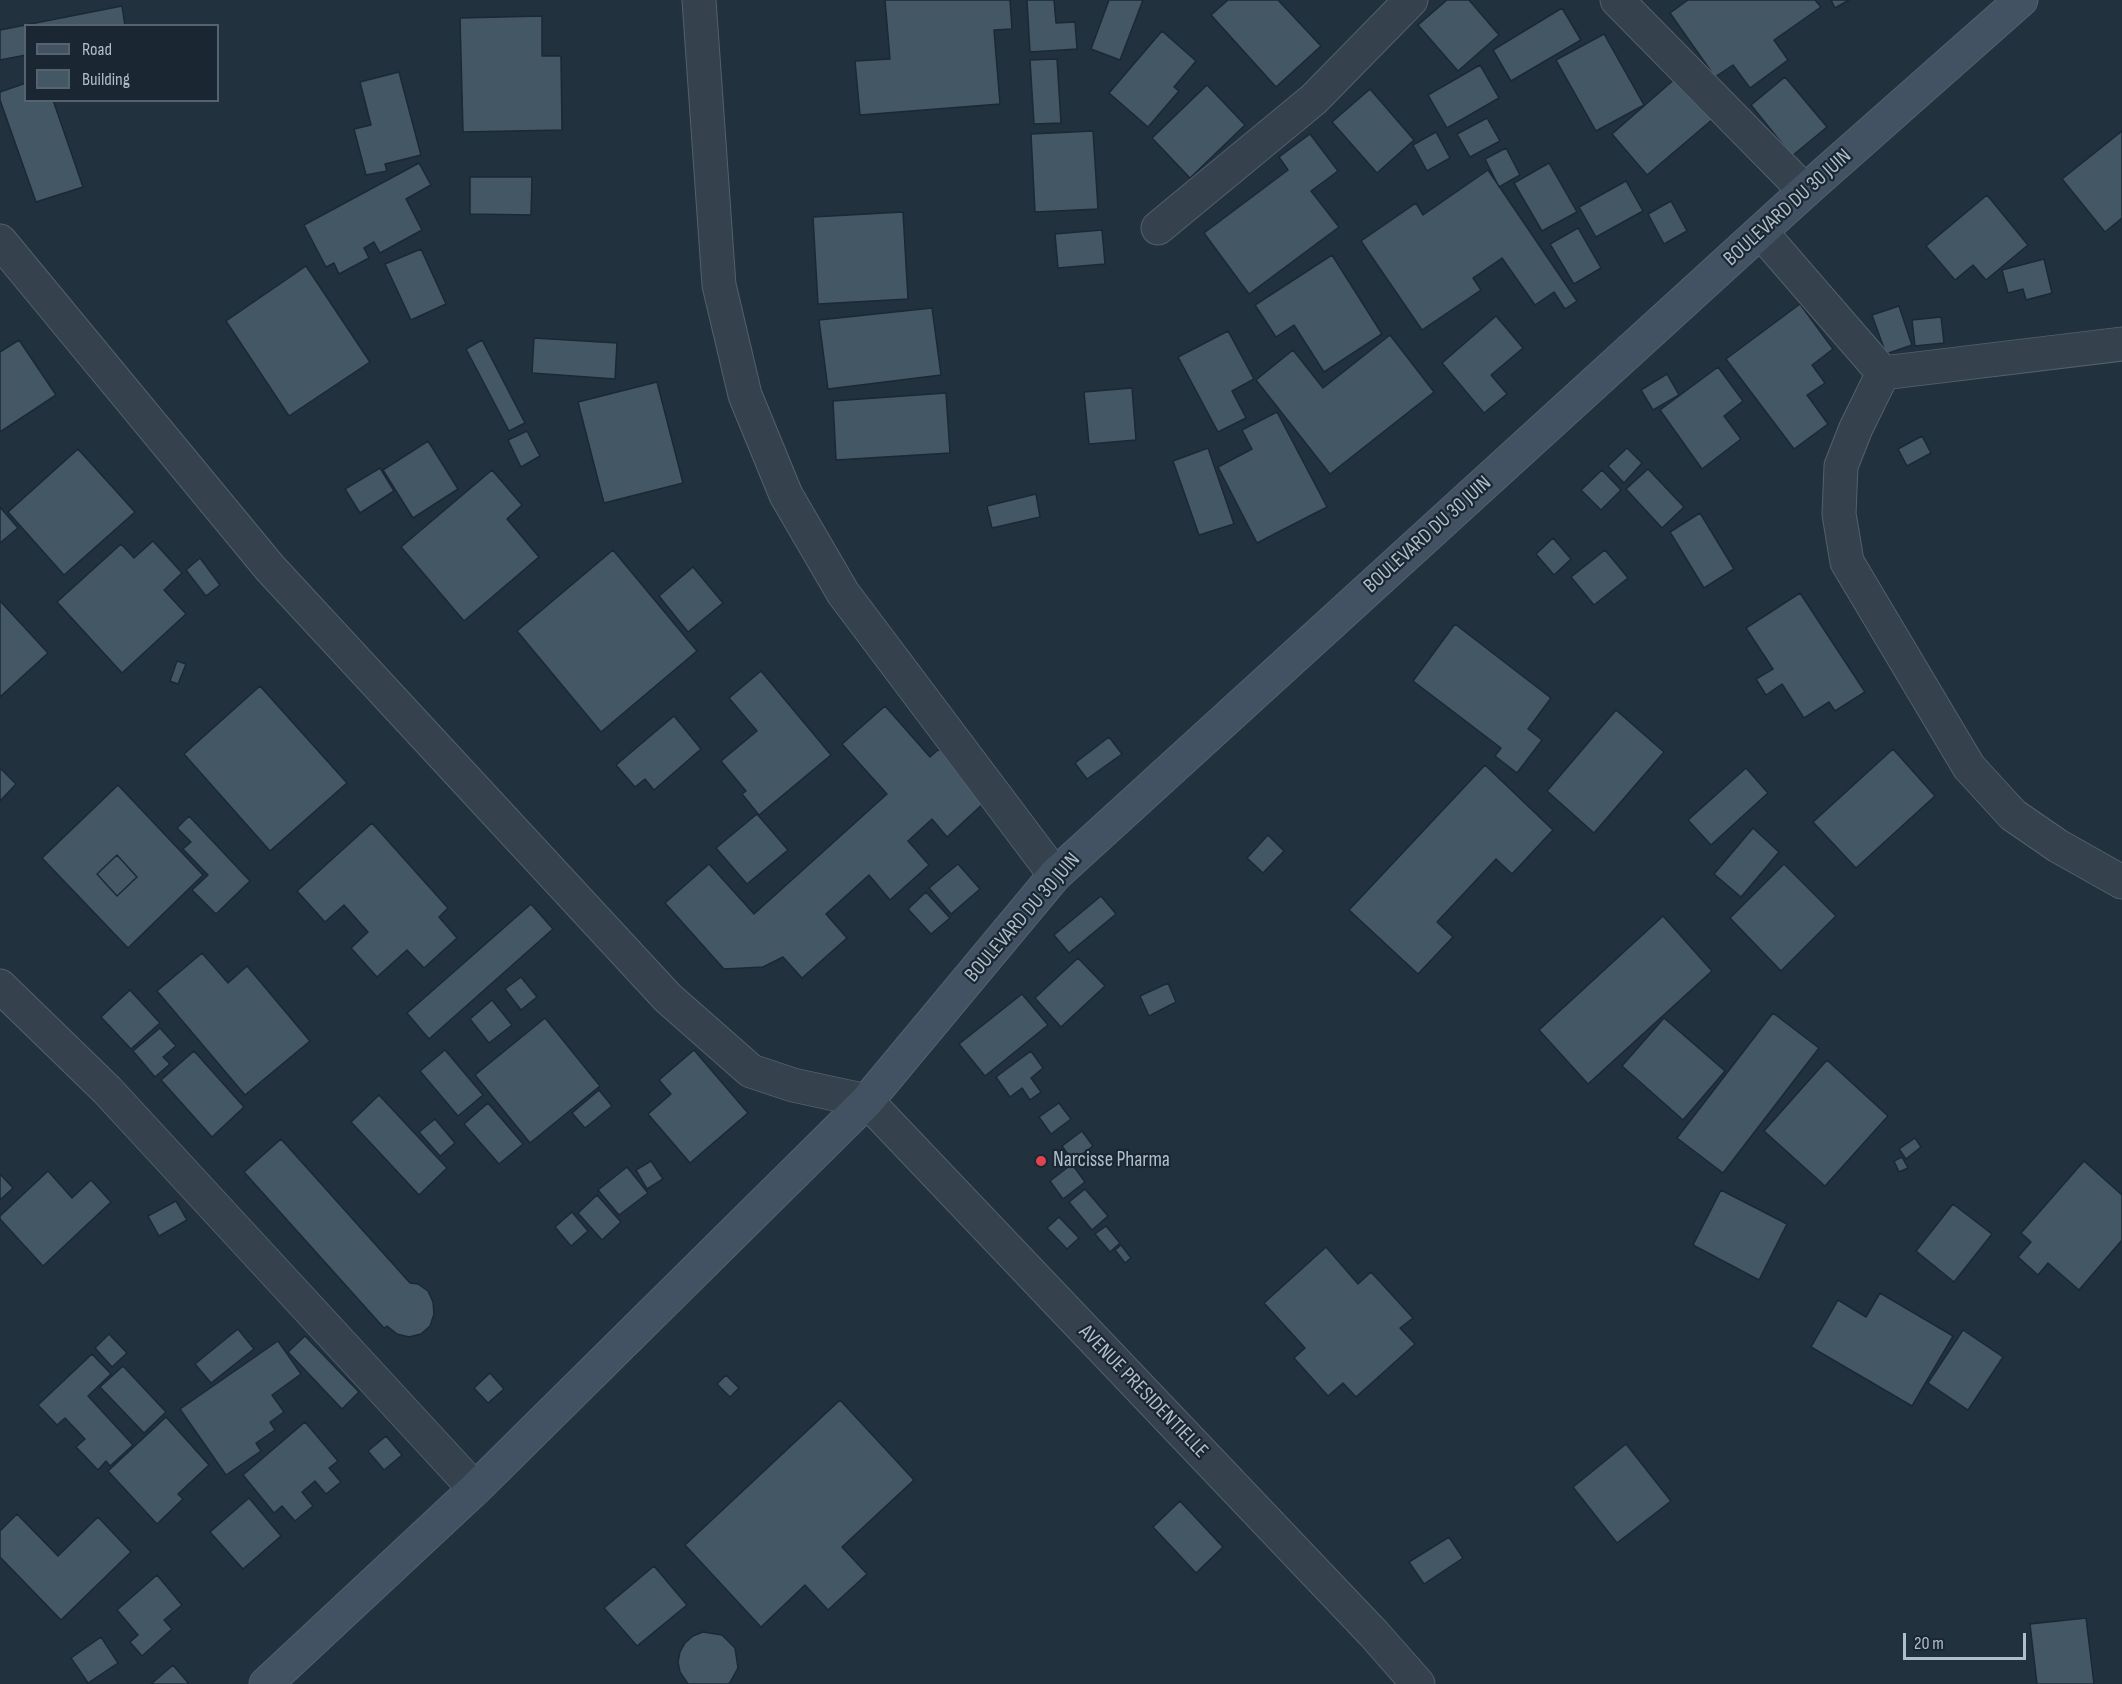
<!DOCTYPE html>
<html>
<head>
<meta charset="utf-8">
<style>
	body { margin:0 }
	#map { position:relative; width:2122px; height:1684px; overflow:hidden; background:#21313e; font-family:"Sofia Sans Condensed",sans-serif }
	canvas { display:block }
	.legend { position:absolute; left:24px; top:24px; width:195px; height:78px; box-sizing:border-box; background:#1a2733; border:2px solid #56636f; margin:0; padding:8px 10px; list-style:none; font-size:18px; color:#b0bdca }
	.legend li { display:flex; align-items:center; gap:12px; height:30px }
	.legend b { width:30px; border:2px solid #56636f }
	.scale { position:absolute; left:1903px; top:1633px; width:123px; height:27px; box-sizing:border-box; border:3px solid #b0bdca; border-top:0; padding-left:8px; font-size:18px; line-height:21px; white-space:nowrap; color:#b0bdca; -webkit-text-stroke:4px #1a2733; paint-order:stroke }
</style>
</head>
<body>
<div id="map">
<canvas width="2122" height="1684"></canvas>
<ul class="legend">
<li><b style="height:8px;background:#425262"></b>Road</li>
<li><b style="height:16px;background:#445765"></b>Building</li>
</ul>
<div class="scale">20 m</div>
</div>
<script>
const g = document.querySelector('canvas').getContext('2d');
g.lineJoin = 'round';
function fill(path, color) {
  g.fillStyle = color;
  g.fill(path, 'evenodd');
}
function toPath(rows) {
  const path = new Path2D();
  for (const r of rows) {
    path.moveTo(r[0], r[1]);
    for (let i = 2; i < r.length; i += 2) path.lineTo(r[i], r[i + 1]);
  }
  return path;
}
function trace(path, color, width, dash) {
  g.strokeStyle = color;
  g.lineWidth = width;
  g.lineCap = dash ? 'butt' : 'round';
  g.setLineDash(dash || []);
  g.stroke(path);
}
function write(font, color, halo, rows, align = 'center') {
  g.font = font + ' "Sofia Sans Condensed",sans-serif';
  g.lineWidth = 4.5;
  g.setLineDash([]);
  g.textBaseline = 'middle';
  g.strokeStyle = halo;
  g.fillStyle = color;
  for (const [text, x, y, turn = 0] of rows) {
    g.save();
    g.translate(x, y);
    g.rotate((+turn || 0) * Math.PI / 180);
    g.textAlign = isNaN(turn) ? turn : align;
    if (halo) g.strokeText(text, 0, 0);
    g.fillText(text, 0, 0);
    g.restore();
  }
}
const building = toPath([
	[885,0,1010,0,1012,29,994,30,1000,104,860,115,855,61,890,59,885,0],
	[1027,0,1054,0,1056,23,1075,22,1077,49,1030,52,1027,0],
	[1109,0,1143,0,1120,60,1091,49,1109,0],
	[1228,0,1278,0,1321,46,1276,87,1211,15,1228,0],
	[1447,0,1469,0,1499,35,1458,71,1418,25,1447,0],
	[1688,0,1815,0,1821,7,1774,40,1788,60,1750,88,1733,65,1715,77,1670,13,1688,0],
	[1831,0,1849,0,1835,8,1831,0],
	[122,6,125,26,26,26,26,55,0,60,0,30,122,6],
	[1562,8,1581,40,1511,81,1493,50,1562,8],
	[542,16,542,56,561,56,562,130,463,132,460,18,542,16],
	[1162,31,1196,61,1174,87,1179,91,1148,127,1109,93,1162,31],
	[1604,34,1644,105,1596,131,1556,60,1604,34],
	[1057,59,1061,123,1034,124,1030,60,1057,59],
	[1480,65,1499,98,1447,128,1428,95,1480,65],
	[399,72,421,155,385,164,387,171,366,175,354,129,371,125,360,82,399,72],
	[1677,77,1713,119,1647,175,1612,134,1677,77],
	[1785,77,1827,127,1792,156,1751,105,1785,77],
	[26,83,26,100,53,100,83,187,36,202,0,100,0,92,26,83],
	[1207,85,1245,125,1190,178,1152,138,1207,85],
	[1370,89,1414,140,1377,173,1332,122,1370,89],
	[1487,118,1500,141,1470,157,1457,134,1487,118],
	[1093,131,1098,209,1035,212,1031,134,1093,131],
	[2122,131,2122,218,2105,232,2062,179,2122,131],
	[1436,132,1450,158,1427,171,1413,145,1436,132],
	[1310,134,1338,171,1311,191,1339,227,1249,294,1204,233,1288,170,1279,157,1310,134],
	[1506,148,1520,175,1499,187,1485,159,1506,148],
	[419,163,431,185,406,199,422,230,380,253,374,242,364,248,369,258,339,274,334,263,326,267,304,225,419,163],
	[1549,163,1577,212,1542,231,1514,183,1549,163],
	[1488,170,1577,301,1565,309,1554,292,1535,305,1502,258,1473,278,1481,290,1422,330,1361,241,1416,203,1423,215,1488,170],
	[470,177,532,177,531,215,470,214,470,177],
	[1626,181,1643,211,1596,237,1579,207,1626,181],
	[1987,195,2028,245,1986,280,1973,265,1955,280,1926,246,1987,195],
	[1671,201,1687,231,1664,244,1648,214,1671,201],
	[903,212,908,299,818,304,813,217,903,212],
	[1578,228,1601,268,1574,284,1550,244,1578,228],
	[1102,230,1105,264,1058,268,1055,234,1102,230],
	[421,249,446,304,411,320,385,264,421,249],
	[1332,255,1382,334,1324,372,1294,325,1276,337,1255,305,1332,255],
	[2044,259,2052,293,2026,300,2023,289,2008,293,2002,270,2044,259],
	[306,266,370,362,289,416,226,321,306,266],
	[1800,304,1833,349,1812,365,1825,383,1807,395,1828,424,1794,449,1726,359,1800,304],
	[1899,306,1912,345,1886,354,1872,315,1899,306],
	[932,308,941,375,828,389,819,320,932,308],
	[1496,316,1523,348,1491,375,1507,394,1484,413,1442,363,1496,316],
	[1941,317,1944,343,1915,346,1912,320,1941,317],
	[1228,331,1254,379,1232,391,1246,418,1218,432,1178,357,1228,331],
	[1390,335,1434,392,1330,474,1256,380,1293,350,1323,388,1390,335],
	[534,338,617,343,615,379,532,373,534,338],
	[19,340,56,395,0,432,0,352,19,340],
	[482,340,525,423,509,431,466,349,482,340],
	[1718,367,1743,401,1724,416,1741,439,1702,469,1660,410,1718,367],
	[1667,374,1679,395,1653,410,1641,390,1667,374],
	[657,382,683,483,604,503,578,402,657,382],
	[1132,388,1136,440,1089,444,1084,392,1132,388],
	[946,393,950,453,836,460,833,401,946,393],
	[1277,412,1327,507,1257,543,1218,467,1252,449,1242,430,1277,412],
	[527,431,540,456,521,467,508,440,527,431],
	[1922,436,1931,453,1907,466,1898,449,1922,436],
	[428,441,458,489,413,518,383,470,428,441],
	[1208,448,1234,524,1199,535,1173,461,1208,448],
	[1627,448,1642,463,1624,483,1608,466,1627,448],
	[78,449,135,512,64,575,8,512,78,449],
	[380,468,394,491,360,513,345,489,380,468],
	[1648,469,1684,507,1662,528,1626,489,1648,469],
	[492,470,522,505,507,519,539,557,464,621,401,547,492,470],
	[1602,470,1621,490,1601,510,1581,490,1602,470],
	[1036,494,1040,517,992,528,987,506,1036,494],
	[0,507,18,528,0,543,0,507],
	[1700,513,1734,569,1704,588,1670,532,1700,513],
	[1553,538,1571,559,1554,575,1536,554,1553,538],
	[153,541,182,573,164,590,186,614,122,673,57,602,121,544,134,558,153,541],
	[613,550,697,651,601,732,517,631,613,550],
	[1605,550,1628,578,1594,605,1571,577,1605,550],
	[200,558,220,585,206,596,186,570,200,558],
	[693,567,723,603,688,632,659,596,693,567],
	[1800,593,1865,692,1835,711,1829,702,1804,718,1782,684,1766,695,1756,679,1773,669,1746,628,1800,593],
	[0,601,48,653,0,697,0,601],
	[1455,624,1551,698,1528,729,1542,740,1517,773,1495,756,1501,748,1413,681,1455,624],
	[177,661,186,664,178,684,170,681,177,661],
	[761,671,831,755,759,815,742,794,746,791,721,761,757,731,729,698,761,671],
	[260,686,347,783,270,851,184,754,260,686],
	[885,706,930,757,939,749,986,801,947,837,932,819,908,841,929,865,890,900,869,875,826,914,847,938,802,978,783,957,763,967,724,969,665,903,709,864,754,914,887,794,842,744,885,706],
	[1616,710,1664,752,1594,833,1547,791,1616,710],
	[674,716,701,749,654,790,645,779,635,787,616,765,674,716],
	[1109,737,1122,754,1087,779,1075,763,1109,737],
	[1893,749,1935,796,1856,868,1813,822,1893,749],
	[1485,765,1553,830,1512,874,1496,859,1437,922,1453,937,1418,974,1349,910,1485,765],
	[0,768,16,784,0,801,0,768],
	[1746,768,1768,793,1711,845,1688,820,1746,768],
	[118,785,203,875,128,948,42,858,118,785],
	[117,855,137,877,117,896,97,874,117,855],
	[757,814,788,850,747,884,716,848,757,814],
	[189,816,250,881,216,914,192,890,208,875,183,849,191,842,177,828,189,816],
	[372,823,448,908,439,917,457,938,424,968,407,950,377,977,351,948,368,932,344,905,325,922,297,891,372,823],
	[1753,828,1779,852,1741,897,1714,874,1753,828],
	[1268,835,1284,851,1263,873,1247,858,1268,835],
	[117,855,137,877,117,896,97,874,117,855],
	[958,864,980,889,951,914,929,888,958,864],
	[1784,864,1836,916,1781,971,1730,918,1784,864],
	[926,892,950,918,931,934,908,909,926,892],
	[1101,896,1116,914,1069,953,1054,935,1101,896],
	[531,904,553,929,429,1039,407,1013,531,904],
	[1663,916,1712,971,1588,1084,1539,1030,1663,916],
	[202,953,228,983,247,966,310,1041,245,1095,157,991,202,953],
	[1078,958,1105,986,1061,1027,1035,998,1078,958],
	[521,977,537,997,521,1010,505,989,521,977],
	[1168,983,1176,1002,1149,1016,1140,996,1168,983],
	[130,990,160,1023,131,1049,101,1017,130,990],
	[1022,994,1048,1025,985,1076,959,1044,1022,994],
	[492,1000,512,1025,489,1043,470,1019,492,1000],
	[1773,1013,1819,1048,1723,1173,1677,1138,1773,1013],
	[545,1018,600,1086,530,1143,475,1075,545,1018],
	[1664,1018,1725,1071,1683,1120,1622,1066,1664,1018],
	[160,1028,176,1046,163,1057,170,1064,155,1077,133,1051,160,1028],
	[445,1050,483,1095,458,1116,420,1071,445,1050],
	[694,1050,748,1113,690,1163,648,1114,671,1094,659,1080,694,1050],
	[194,1051,244,1107,212,1137,161,1080,194,1051],
	[1031,1051,1043,1068,1031,1078,1041,1092,1030,1100,1022,1088,1010,1097,996,1077,1031,1051],
	[1827,1060,1888,1116,1825,1186,1764,1131,1827,1060],
	[599,1090,612,1106,585,1128,572,1113,599,1090],
	[379,1095,447,1168,419,1195,351,1122,379,1095],
	[488,1103,523,1144,499,1164,464,1124,488,1103],
	[1059,1103,1071,1119,1051,1134,1039,1117,1059,1103],
	[435,1119,455,1143,440,1156,419,1132,435,1119],
	[1082,1131,1093,1146,1073,1161,1062,1146,1082,1131],
	[1915,1138,1921,1147,1906,1159,1899,1149,1915,1138],
	[281,1139,410,1283,418,1284,428,1291,433,1302,434,1314,430,1326,421,1334,409,1337,397,1334,387,1326,384,1328,244,1172,281,1139],
	[1902,1157,1908,1168,1899,1172,1894,1161,1902,1157],
	[651,1161,663,1179,647,1189,636,1170,651,1161],
	[2084,1161,2122,1195,2122,1240,2079,1290,2048,1263,2038,1275,2018,1257,2031,1242,2021,1233,2084,1161],
	[1072,1164,1085,1182,1063,1199,1050,1181,1072,1164],
	[627,1167,648,1193,619,1215,598,1190,627,1167],
	[48,1171,72,1198,91,1180,111,1202,43,1266,0,1219,0,1216,48,1171],
	[0,1174,13,1188,0,1200,0,1174],
	[1085,1189,1108,1216,1092,1230,1069,1202,1085,1189],
	[1721,1190,1787,1224,1759,1280,1693,1245,1721,1190],
	[597,1195,621,1222,602,1240,578,1213,597,1195],
	[176,1201,187,1220,159,1236,148,1216,176,1201],
	[1953,1204,1992,1234,1954,1282,1916,1251,1953,1204],
	[572,1212,588,1231,571,1246,555,1227,572,1212],
	[1059,1217,1079,1238,1067,1249,1047,1228,1059,1217],
	[1106,1226,1120,1243,1110,1252,1095,1234,1106,1226],
	[1121,1245,1131,1258,1125,1263,1115,1250,1121,1245],
	[1326,1247,1358,1284,1371,1272,1413,1318,1400,1328,1415,1344,1356,1397,1343,1383,1328,1396,1294,1358,1305,1348,1264,1303,1326,1247],
	[1880,1293,1953,1336,1912,1406,1811,1347,1838,1300,1866,1317,1880,1293],
	[238,1329,254,1349,211,1383,195,1364,238,1329],
	[1963,1330,2003,1357,1968,1410,1928,1383,1963,1330],
	[109,1334,127,1353,112,1367,95,1348,109,1334],
	[305,1336,359,1392,342,1409,288,1352,305,1336],
	[278,1341,301,1374,272,1395,284,1412,270,1422,275,1430,256,1443,261,1451,226,1475,180,1409,278,1341],
	[92,1354,111,1374,88,1396,133,1445,110,1466,106,1461,98,1470,76,1447,85,1439,65,1418,57,1425,38,1405,92,1354],
	[123,1366,166,1412,144,1433,100,1387,123,1366],
	[490,1373,504,1389,488,1403,474,1388,490,1373],
	[726,1375,739,1388,730,1397,717,1384,726,1375],
	[840,1400,914,1480,842,1547,867,1574,828,1610,805,1585,761,1627,685,1545,840,1400],
	[166,1417,209,1465,178,1494,183,1499,157,1524,108,1471,166,1417],
	[305,1422,338,1461,329,1468,341,1482,326,1494,315,1481,302,1492,313,1506,295,1521,282,1506,274,1513,243,1475,305,1422],
	[386,1436,402,1455,384,1470,368,1451,386,1436],
	[1626,1444,1671,1501,1617,1543,1573,1487,1626,1444],
	[249,1498,281,1536,243,1569,210,1532,249,1498],
	[1180,1501,1223,1547,1196,1573,1153,1527,1180,1501],
	[17,1514,58,1556,98,1517,131,1552,61,1620,0,1557,0,1531,17,1514],
	[1449,1537,1463,1558,1424,1584,1409,1562,1449,1537],
	[654,1566,687,1605,637,1646,604,1608,654,1566],
	[157,1575,182,1605,164,1620,172,1629,142,1656,130,1642,138,1635,117,1610,157,1575],
	[2086,1618,2094,1684,2037,1684,2030,1624,2086,1618],
	[703,1632,722,1635,735,1648,738,1668,729,1684,688,1684,680,1672,678,1662,680,1652,685,1643,693,1636,703,1632],
	[101,1637,118,1663,88,1683,71,1658,101,1637],
	[173,1665,189,1684,151,1684,173,1665]
]);
const street = toPath([
	[699,0,719,285,745,395,786,495,843,593,1055,875],
	[1617,0,1805,191],
	[1158,228,1314,99,1411,0],
	[1761,232,1883,373,1856,428,1841,466,1839,514,1847,562,1969,767,2013,815,2058,846,2122,882],
	[0,241,270,568,668,998,751,1071,793,1085,867,1101,1374,1634,1418,1684],
	[1883,373,2122,344],
	[0,986,107,1090,475,1489]
]);
const secondary = toPath([
	[266,1684,475,1489,867,1101,1055,875,1805,191,2021,0]
]);
const markers = [
	[1041,1161,6,"#e0444e"]
];
const streetNames = [
	["BOULEVARD DU 30 JUIN",1788,208,-42],
	["BOULEVARD DU 30 JUIN",1428,535,-42],
	["BOULEVARD DU 30 JUIN",1023,918,-49],
	["AVENUE PRESIDENTIELLE",1143,1392,46]
];
const poiNames = [
	["Narcisse Pharma",1053,1161]
];
fill(building, '#445765');
trace(building, '#1c2935', 1.5);
trace(street, '#53606c', 35);
trace(secondary, '#53606c', 35);
trace(street, '#35424e', 33);
trace(secondary, '#425262', 33);
for (const [x, y, r, color] of markers) {
  const dot = new Path2D();
  dot.arc(x, y, r, 0, 2 * Math.PI);
  g.fillStyle = color;
  g.fill(dot);
  trace(dot, '#1a2733', 2);
}
write('21px', '#b0bdca', '#1a2733', streetNames);
write('21px', '#b0bdca', '#1a2733', poiNames, 'left');
</script>
</body>
</html>
